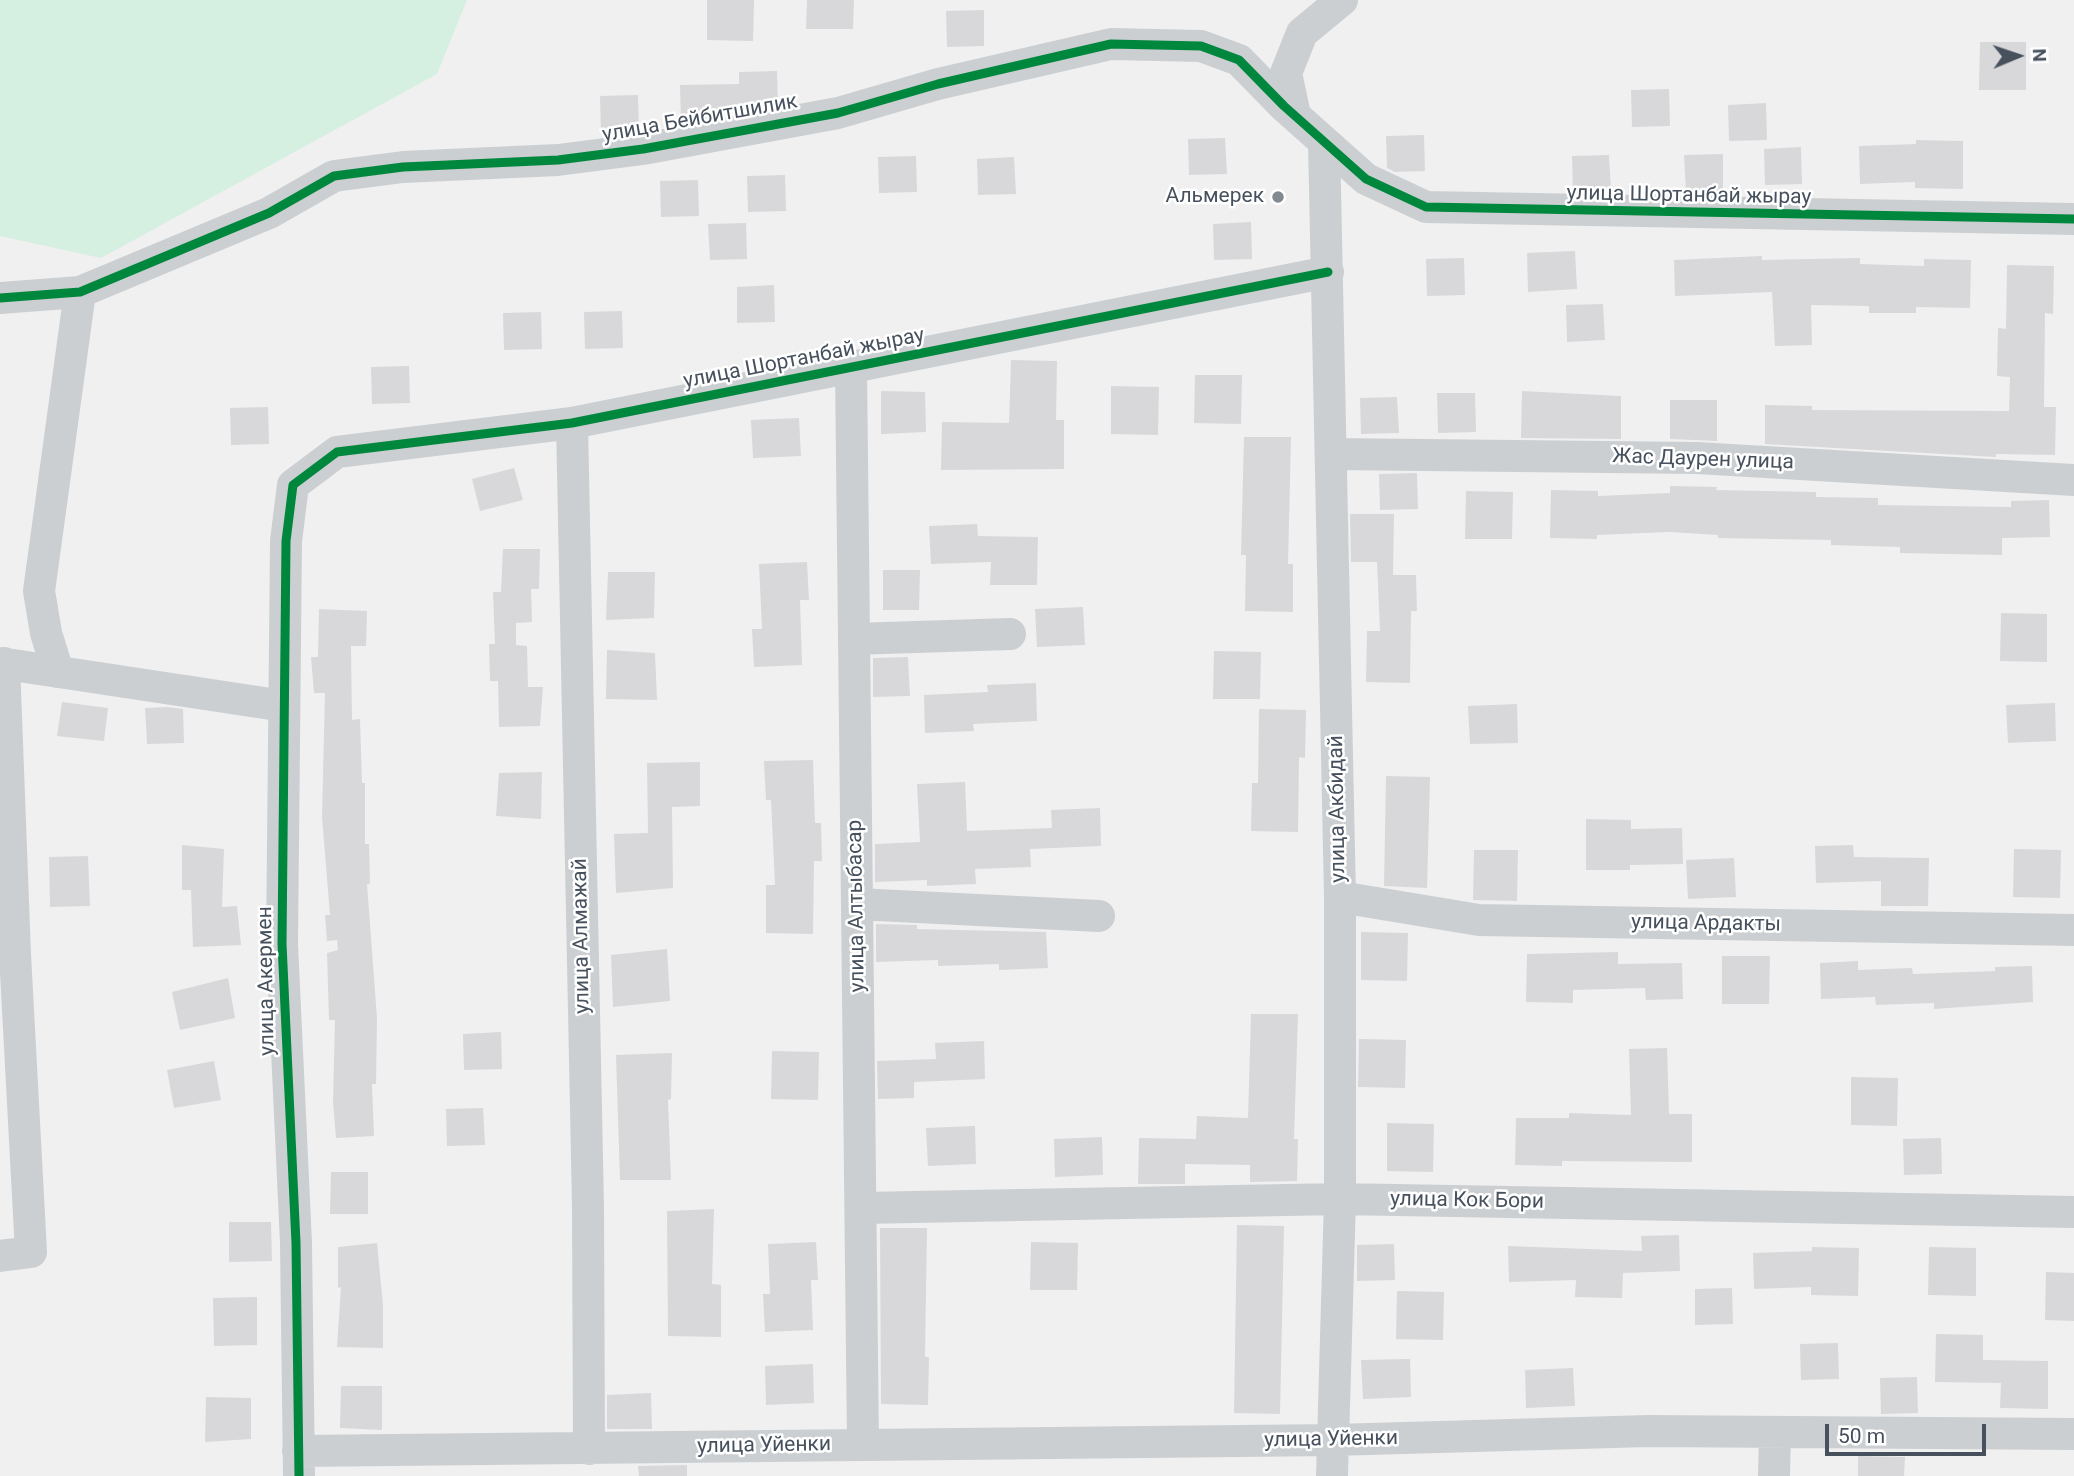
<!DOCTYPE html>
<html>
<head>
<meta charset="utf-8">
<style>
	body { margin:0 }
	#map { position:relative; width:2074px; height:1476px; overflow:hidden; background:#f1f0f0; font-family:Roboto,sans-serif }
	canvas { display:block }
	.north { position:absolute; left:1983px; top:21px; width:70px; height:70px; -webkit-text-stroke:5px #fff; paint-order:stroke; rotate:88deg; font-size:19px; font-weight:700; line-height:28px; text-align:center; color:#47515d }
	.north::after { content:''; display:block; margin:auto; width:24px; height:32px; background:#47515d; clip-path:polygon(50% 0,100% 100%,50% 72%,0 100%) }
	.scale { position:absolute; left:1825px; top:1424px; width:161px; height:32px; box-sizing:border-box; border:4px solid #47515d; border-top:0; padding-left:9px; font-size:21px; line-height:24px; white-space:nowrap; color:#47515d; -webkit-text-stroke:5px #fff; paint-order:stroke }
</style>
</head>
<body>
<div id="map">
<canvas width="2074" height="1476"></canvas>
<div class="north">N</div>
<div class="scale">50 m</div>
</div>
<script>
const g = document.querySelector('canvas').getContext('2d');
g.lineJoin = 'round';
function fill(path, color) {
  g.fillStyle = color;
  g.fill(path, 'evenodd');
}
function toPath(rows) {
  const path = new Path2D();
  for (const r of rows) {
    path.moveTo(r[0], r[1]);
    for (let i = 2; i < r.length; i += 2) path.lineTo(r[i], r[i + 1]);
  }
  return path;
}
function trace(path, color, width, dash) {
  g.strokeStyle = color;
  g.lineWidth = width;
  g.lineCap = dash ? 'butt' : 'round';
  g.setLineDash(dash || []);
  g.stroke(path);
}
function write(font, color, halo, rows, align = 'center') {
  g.font = font + ' Roboto,sans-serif';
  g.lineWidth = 5;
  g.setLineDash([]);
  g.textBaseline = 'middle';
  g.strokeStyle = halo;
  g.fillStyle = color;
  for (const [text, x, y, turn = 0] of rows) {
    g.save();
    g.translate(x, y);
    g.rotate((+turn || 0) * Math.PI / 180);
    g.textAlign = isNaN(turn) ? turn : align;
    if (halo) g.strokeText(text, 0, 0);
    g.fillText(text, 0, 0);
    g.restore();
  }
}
const green = toPath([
	[0,0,467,0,437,74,101,258,0,236]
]);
const building = toPath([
	[707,0,754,0,753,41,707,40],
	[807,0,854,0,853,29,806,29],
	[984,10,984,46,947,47,946,11],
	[1980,42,2026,42,2026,90,1979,90],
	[777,71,778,105,719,109,719,116,681,122,680,85,739,84,739,72],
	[1669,89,1670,126,1632,127,1631,90],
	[638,95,639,131,601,133,600,96],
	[1766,103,1767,140,1729,141,1728,105],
	[1424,135,1425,171,1395,172,1387,168,1386,136],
	[1225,138,1227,174,1189,175,1188,139],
	[1916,140,1963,141,1963,189,1915,188,1915,182,1860,184,1859,146,1916,144],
	[1801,147,1802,184,1765,185,1764,149],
	[1723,154,1723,191,1686,192,1684,155],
	[1609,155,1611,192,1573,191,1572,156],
	[916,156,917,192,879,193,878,157],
	[1014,157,1016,194,978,195,977,159],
	[785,175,786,211,748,212,747,176],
	[698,180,699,216,661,217,660,181],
	[1251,222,1252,259,1214,260,1213,224],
	[746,223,747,259,710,260,708,224],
	[1575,251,1577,289,1528,292,1527,253],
	[1762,256,1762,260,1860,258,1860,264,1924,266,1924,259,1971,260,1970,308,1916,307,1916,313,1869,313,1869,306,1811,305,1812,345,1775,346,1772,292,1675,296,1674,260],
	[1464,258,1465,295,1427,296,1426,259],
	[2007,265,2054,266,2053,314,2045,313,2044,407,2056,407,2055,455,1996,454,1996,457,1765,444,1765,405,1812,406,1812,410,2009,411,2010,377,1997,376,1998,328,2006,329],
	[774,285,775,322,737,323,737,287],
	[1603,304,1605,340,1567,342,1566,305],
	[622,311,623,348,585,349,584,312],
	[541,312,542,349,504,350,503,313],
	[1011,360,1057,361,1056,420,1064,420,1064,469,941,470,942,422,1009,423],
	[409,366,410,403,372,404,371,367],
	[1195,375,1242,375,1241,424,1194,423],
	[1111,386,1159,387,1158,435,1111,434],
	[881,391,925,392,926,432,881,434],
	[1522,391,1621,396,1621,439,1521,438],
	[1437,393,1475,393,1476,432,1438,433],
	[1397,397,1399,433,1361,434,1360,398],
	[1670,400,1717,400,1717,441,1670,439],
	[268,407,269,444,231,445,230,408],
	[799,418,801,456,753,458,751,420],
	[1244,437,1291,437,1288,564,1293,564,1293,612,1245,611,1246,555,1241,555],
	[514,468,523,500,480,511,472,479],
	[1417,473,1418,509,1380,510,1379,474],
	[1670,486,1717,487,1716,490,1816,492,1816,497,1878,498,1878,505,2011,507,2011,501,2049,500,2050,537,2002,538,2002,555,1900,553,1900,547,1831,545,1831,540,1718,538,1718,535,1669,532,1597,535,1597,539,1550,538,1551,490,1598,491,1598,496,1670,493],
	[1466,491,1513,492,1512,539,1465,539],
	[1350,514,1394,514,1393,575,1416,575,1417,611,1411,611,1410,683,1366,682,1367,631,1380,631,1377,562,1351,562],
	[977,524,978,536,1038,537,1037,585,990,585,991,562,931,564,929,526],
	[503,549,540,549,539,589,531,589,532,622,516,623,516,645,527,646,528,687,543,687,540,726,499,727,498,681,490,681,489,644,495,644,493,592,501,592],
	[807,562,809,600,800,600,802,665,754,667,752,629,762,629,759,564],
	[883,570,920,570,919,610,883,610],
	[608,572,655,572,654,618,606,620],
	[1083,607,1085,645,1037,647,1035,609],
	[319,609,367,611,366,646,351,646,352,720,360,719,362,783,365,783,365,844,369,844,370,884,367,884,377,1018,376,1084,372,1084,374,1136,336,1138,333,1102,335,1020,329,1020,327,953,338,950,337,940,327,941,325,915,330,915,322,817,325,693,314,693,311,657,318,657],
	[2001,613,2047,614,2047,662,2000,661],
	[607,650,655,653,657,700,606,699],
	[1214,651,1261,652,1260,699,1213,699],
	[908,657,910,696,873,697,873,658],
	[1036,683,1037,721,973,724,974,731,925,733,924,695,988,692,987,685],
	[62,702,108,708,104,741,57,736],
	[2055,703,2056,741,2008,743,2006,705],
	[1517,704,1518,743,1470,744,1468,706],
	[167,707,183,709,184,743,147,744,145,708],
	[1259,709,1306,710,1305,758,1299,757,1298,832,1251,831,1252,783,1258,783],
	[813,760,815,823,821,823,822,861,814,861,813,934,766,933,766,885,775,885,771,800,766,800,764,761],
	[700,762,700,806,672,807,673,888,616,893,614,834,648,833,647,763],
	[542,772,541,819,496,816,499,773],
	[1386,776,1430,777,1427,888,1384,886],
	[965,782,967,831,1052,828,1051,810,1100,808,1101,846,1030,849,1031,867,975,869,976,884,927,886,927,880,875,882,875,844,920,842,917,784],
	[1586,819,1631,820,1631,829,1682,828,1683,864,1630,865,1630,870,1586,870],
	[182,845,224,849,222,907,237,906,241,945,193,947,191,890,182,890],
	[1853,845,1854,857,1929,858,1928,906,1881,906,1881,881,1816,883,1815,846],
	[2014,849,2061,850,2060,898,2013,897],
	[1474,850,1518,850,1517,901,1473,900],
	[88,856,90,906,50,907,49,857],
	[1734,858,1736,897,1688,899,1686,860],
	[876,924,917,925,917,929,1046,932,1048,968,999,970,999,964,938,966,938,960,876,962],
	[1361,932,1408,933,1407,981,1361,980],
	[667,949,670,1001,613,1007,611,955],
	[1618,952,1618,964,1682,963,1683,999,1646,1000,1645,988,1573,990,1573,1003,1526,1002,1527,954],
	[1722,956,1770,956,1769,1004,1722,1004],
	[1858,961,1858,970,1912,968,1913,974,1995,971,1995,967,2032,966,2033,1002,1934,1009,1934,1003,1876,1005,1875,997,1821,999,1820,963],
	[228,978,235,1018,180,1030,172,992],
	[1251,1014,1298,1014,1294,1139,1298,1139,1297,1181,1250,1182,1250,1165,1185,1164,1185,1184,1138,1184,1139,1138,1196,1139,1197,1116,1248,1118],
	[501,1032,502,1069,464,1070,463,1034],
	[1359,1039,1406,1040,1405,1088,1358,1087],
	[984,1041,985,1079,914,1082,914,1098,878,1099,877,1061,936,1059,935,1043],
	[1667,1048,1669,1114,1692,1114,1692,1162,1562,1161,1562,1166,1515,1165,1516,1118,1569,1118,1569,1113,1631,1115,1629,1049],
	[772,1051,819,1052,818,1100,771,1099],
	[672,1053,671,1099,668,1100,671,1180,620,1180,616,1055],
	[214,1061,221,1100,174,1108,167,1070],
	[1851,1077,1898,1078,1897,1126,1851,1125],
	[483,1108,485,1145,447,1146,446,1109],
	[1387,1123,1434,1124,1433,1172,1387,1171],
	[975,1126,976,1164,928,1166,926,1128],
	[1102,1137,1103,1175,1055,1177,1054,1139],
	[1941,1138,1942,1174,1904,1175,1903,1139],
	[331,1172,368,1172,368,1214,330,1214],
	[714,1209,712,1284,721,1285,721,1337,668,1336,667,1211],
	[229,1222,271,1222,272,1261,229,1262],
	[1237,1225,1284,1226,1280,1414,1234,1413],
	[880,1228,927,1228,925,1357,929,1357,928,1405,881,1404],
	[1679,1235,1680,1271,1623,1273,1622,1298,1575,1297,1576,1280,1509,1282,1508,1246,1642,1251,1641,1236],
	[816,1242,818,1280,811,1280,813,1330,765,1332,763,1294,770,1294,768,1244],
	[1031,1242,1078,1243,1077,1290,1030,1290],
	[377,1243,383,1305,383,1348,337,1347,341,1287,338,1288,338,1247],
	[1394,1244,1395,1280,1357,1281,1357,1245],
	[1812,1247,1859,1248,1858,1296,1811,1295,1811,1287,1754,1289,1753,1253,1812,1251],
	[1929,1247,1976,1248,1976,1296,1928,1295],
	[2046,1272,2074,1273,2074,1321,2045,1320],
	[1732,1288,1733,1324,1695,1325,1695,1289],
	[1397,1291,1444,1292,1443,1340,1396,1339],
	[257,1297,257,1345,214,1346,213,1298],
	[1936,1334,1983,1335,1983,1360,2048,1361,2048,1409,2000,1408,2001,1383,1935,1382],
	[1838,1343,1839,1379,1801,1380,1800,1344],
	[1410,1359,1411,1397,1363,1399,1361,1360],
	[813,1364,814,1403,766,1405,765,1366],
	[1573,1368,1575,1406,1526,1408,1525,1370],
	[1917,1377,1918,1413,1881,1414,1880,1378],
	[341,1386,382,1386,382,1430,340,1428],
	[651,1393,652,1429,607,1429,607,1395],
	[206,1397,251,1398,251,1439,205,1442],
	[1858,1456,1905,1457,1904,1476,1858,1476],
	[687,1465,687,1476,639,1476,638,1466]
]);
const minor = toPath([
	[1295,115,1286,73,1302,33,1342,0],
	[1324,142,1340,897,1340,1199,1332,1476],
	[0,298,80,292,269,213,334,176,403,167,558,160,643,149,838,113,938,84,1111,44,1201,46,1239,60,1284,106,1366,179,1426,207,2074,219],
	[851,368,863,1444],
	[572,423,588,1207,589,1449],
	[1332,454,1697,458,2074,480],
	[854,639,1010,634],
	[0,663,284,706],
	[58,672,46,633,39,591,80,292],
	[1340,897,1479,920,2074,930],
	[857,904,1099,916],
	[861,1208,1340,1199,2074,1212],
	[0,1256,31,1252,15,954,4,663],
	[298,1451,1334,1440,1649,1431,2074,1434],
	[299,1476,296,1243,282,944,286,541,293,485,337,452,572,423,1328,272],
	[1774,1476,1775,1432]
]);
const cycleway = toPath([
	[0,298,80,292,269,213,334,176,403,167,558,160,643,149,838,113,938,84,1111,44,1201,46,1239,60,1284,106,1366,179,1426,207,2074,219],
	[299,1476,296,1243,282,944,286,541,293,485,337,452,572,423,1328,272]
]);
const markers = [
	[1278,197,7,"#828990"]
];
const streetNames = [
	["улица Бейбитшилик",700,119,-10],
	["улица Шортанбай жырау",1689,196,1],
	["улица Шортанбай жырау",804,359,-11],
	["Жас Даурен улица",1703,460,2],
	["улица Акбидай",1338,809,-91],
	["улица Алтыбасар",857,906,-91],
	["улица Ардакты",1706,924,1],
	["улица Алмажай",582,936,-91],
	["улица Акермен",267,981,-91],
	["улица Кок Бори",1467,1201,1],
	["улица Уйенки",1331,1440,-1],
	["улица Уйенки",764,1446,-1]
];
const poiNames = [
	["Альмерек",1264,197]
];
fill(green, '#d5efe1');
fill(building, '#d8d8da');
trace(minor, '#cccfd1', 32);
trace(cycleway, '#00873e', 9);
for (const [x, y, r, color] of markers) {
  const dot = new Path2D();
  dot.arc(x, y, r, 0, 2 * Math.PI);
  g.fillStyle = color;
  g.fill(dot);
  trace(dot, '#fff', 2.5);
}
write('21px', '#47515d', '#fff', streetNames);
write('21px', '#47515d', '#fff', poiNames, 'right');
</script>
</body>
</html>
